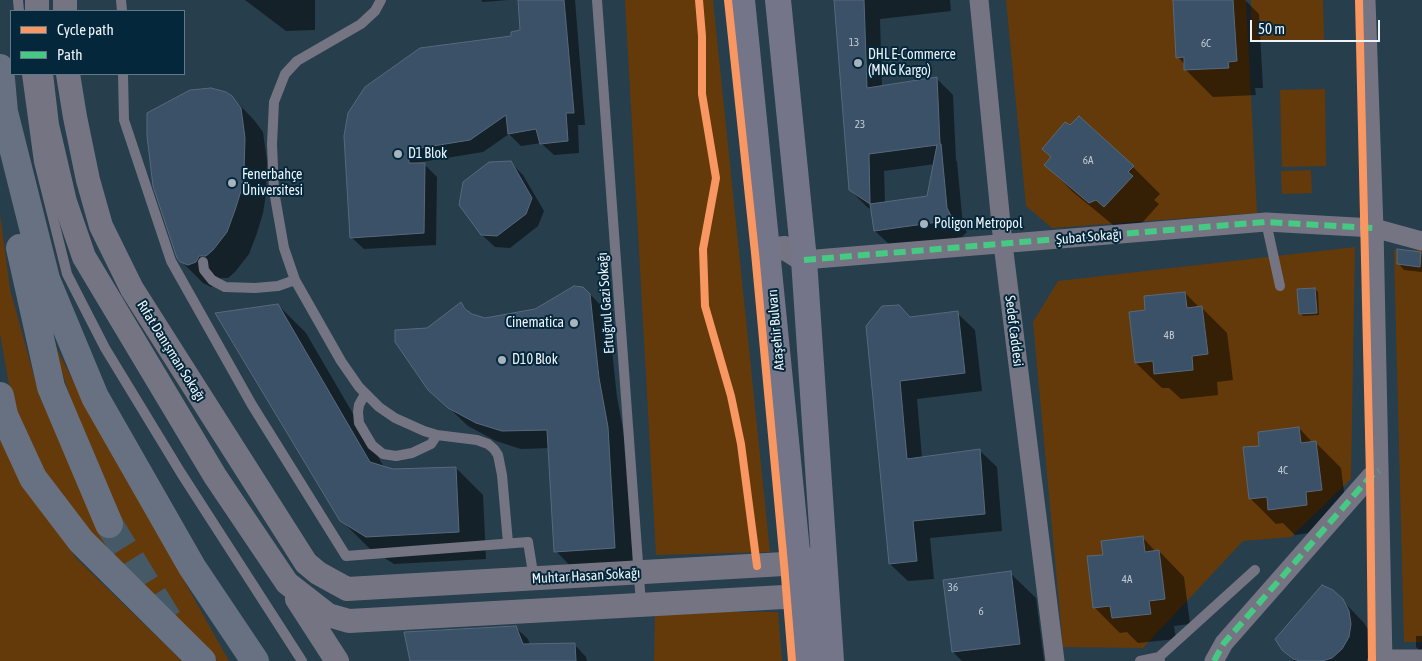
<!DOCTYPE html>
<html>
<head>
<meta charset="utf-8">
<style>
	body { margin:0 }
	#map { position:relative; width:1422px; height:661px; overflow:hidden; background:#273e4c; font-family:"Asap Condensed",sans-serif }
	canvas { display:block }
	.legend { position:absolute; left:10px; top:10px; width:175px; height:65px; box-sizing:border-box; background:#05273b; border:1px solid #627987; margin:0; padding:6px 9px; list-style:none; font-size:15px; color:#edf4f9 }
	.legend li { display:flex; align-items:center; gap:10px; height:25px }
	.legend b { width:25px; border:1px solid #627987 }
	.scale { position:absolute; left:1250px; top:20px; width:130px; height:22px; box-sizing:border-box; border:2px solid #edf4f9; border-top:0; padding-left:6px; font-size:15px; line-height:18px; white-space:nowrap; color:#edf4f9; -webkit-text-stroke:4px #05273b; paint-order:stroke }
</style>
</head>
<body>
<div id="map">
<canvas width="1422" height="661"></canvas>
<ul class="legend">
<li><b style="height:6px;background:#f99763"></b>Cycle path</li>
<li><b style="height:6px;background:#46c982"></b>Path</li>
</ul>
<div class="scale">50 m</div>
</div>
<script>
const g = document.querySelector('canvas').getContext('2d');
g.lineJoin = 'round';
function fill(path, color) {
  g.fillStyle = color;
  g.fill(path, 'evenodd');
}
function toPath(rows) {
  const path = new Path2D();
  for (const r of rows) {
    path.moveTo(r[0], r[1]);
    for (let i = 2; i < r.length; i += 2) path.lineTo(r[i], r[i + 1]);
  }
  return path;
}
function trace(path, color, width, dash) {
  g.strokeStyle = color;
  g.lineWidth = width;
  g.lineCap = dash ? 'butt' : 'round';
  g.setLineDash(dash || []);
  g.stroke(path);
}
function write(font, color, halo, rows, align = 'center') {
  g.font = font + ' "Asap Condensed",sans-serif';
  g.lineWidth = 4;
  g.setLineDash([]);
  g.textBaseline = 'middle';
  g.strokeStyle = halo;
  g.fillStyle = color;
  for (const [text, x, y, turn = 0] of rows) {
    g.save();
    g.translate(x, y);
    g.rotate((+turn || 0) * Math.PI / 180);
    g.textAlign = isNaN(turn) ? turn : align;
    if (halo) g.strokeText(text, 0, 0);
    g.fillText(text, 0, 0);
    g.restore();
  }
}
const green = toPath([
	[625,0,713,0,770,552,656,555],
	[1006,0,1246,0,1257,213,1052,228,1026,206],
	[1251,0,1323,0,1324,40,1251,40],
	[1325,89,1326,166,1282,167,1280,90],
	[1311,170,1312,193,1282,194,1281,171],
	[0,214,10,289,39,395,94,520,85,441,49,333,79,393,229,661,218,661,67,510,26,441,11,396,0,333],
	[1355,247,1351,479,1291,537,1243,541,1143,648,1063,647,1033,322,1058,281],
	[1394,250,1422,250,1422,642,1404,642],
	[0,438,25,484,75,557,182,661,0,661],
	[655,612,778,612,782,661,654,661]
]);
const shadow = toPath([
	[245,0,315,0,315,30,286,31],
	[481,0,508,0,483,2],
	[519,0,575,0,585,125,578,125,579,153,554,155,541,143,521,146,509,134,483,152,415,163,416,164,424,164,437,177,436,245,364,249,351,237,346,136,513,37,521,31],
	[835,0,950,0,951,11,880,19,882,87,936,78,953,95,956,160,957,162,963,226,967,232,962,237,892,247,875,231,872,210,867,207,850,190],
	[935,164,928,197,885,203,884,171],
	[1174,0,1245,0,1259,14,1263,88,1255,88,1256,95,1213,97,1186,70,1185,65,1178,57],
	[232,97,254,120,263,132,267,161,266,194,263,213,257,233,249,254,235,272,228,278,221,278,218,284,211,287,203,283,180,260],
	[1052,158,1133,167,1160,194,1154,200,1159,204,1132,234,1118,229,1073,192,1046,165],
	[510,162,523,175,544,211,538,226,510,248,495,247,482,235],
	[1420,253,1422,255,1422,272,1404,270,1398,263],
	[579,287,587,291,608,313,617,397,626,446,633,567,574,570,556,551,550,448,521,449,496,441,468,426,429,389,428,329,461,304,472,315,485,319,536,310],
	[1315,289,1318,292,1319,315,1303,316,1300,313],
	[1185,293,1199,307,1201,307,1227,333,1233,380,1217,382,1218,395,1181,399,1169,388,1162,388,1136,363,1130,313,1146,312],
	[278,305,306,333,384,467,393,470,456,468,483,495,486,559,394,564,369,548,341,520],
	[957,313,975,330,982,391,917,399,922,458,979,450,997,467,1002,531,930,538,934,579,908,581,890,564,867,326,911,318],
	[1299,428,1313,443,1316,443,1341,468,1347,515,1332,530,1295,535,1283,523,1276,524,1250,498,1261,447],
	[1142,537,1156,552,1159,551,1184,577,1190,624,1174,626,1176,639,1138,643,1127,632,1120,633,1094,607,1104,556],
	[1010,573,1036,598,1044,661,962,661,953,652],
	[1342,600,1364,623,1371,634,1373,647,1370,661,1294,661,1283,650],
	[515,627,528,639,530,645,574,644,586,657,587,661,411,661],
	[1416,636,1422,636,1422,653,1416,647]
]);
const building = toPath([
	[518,0,564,0,574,113,566,113,568,141,540,144,536,129,508,134,506,115,470,140,408,150,409,163,425,163,424,233,350,238,344,136,348,113,365,87,420,48,511,36,511,32,520,30,518,0],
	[834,0,864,0,867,88,937,77,940,144,941,144,947,208,951,216,945,221,874,231,870,204,849,190,834,0],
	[937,145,927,196,870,204,869,154,937,145],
	[1173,0,1233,0,1237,61,1228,62,1229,68,1184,70,1184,57,1176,58,1173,0],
	[211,88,226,92,232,96,241,108,245,138,244,171,241,191,235,210,227,232,213,250,206,256,199,256,196,262,188,265,180,262,177,258,153,186,147,136,147,113,190,90,211,88],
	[1079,116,1134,166,1128,172,1133,176,1104,207,1096,200,1089,203,1044,165,1051,157,1042,149,1065,122,1070,125,1079,116],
	[511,161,532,198,526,214,497,236,481,235,459,205,463,182,489,162,511,161],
	[1397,249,1421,252,1420,267,1397,264,1397,249],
	[574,286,583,287,590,294,599,378,608,427,615,548,554,552,547,430,502,431,476,423,448,408,428,390,395,342,395,330,427,328,461,302,465,309,472,314,485,318,535,309,574,286],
	[1315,288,1317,313,1299,314,1297,289,1315,288],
	[1185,292,1187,308,1202,306,1208,354,1192,356,1193,370,1154,374,1153,361,1135,363,1129,312,1145,310,1144,296,1185,292],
	[278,304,370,462,393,469,456,467,459,532,366,537,340,521,215,313,278,304],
	[899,305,910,317,958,311,965,373,900,381,907,459,980,449,985,514,913,521,917,561,889,564,866,326,882,306,899,305],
	[1299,427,1301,443,1316,441,1322,490,1306,492,1307,505,1268,510,1267,497,1249,499,1243,447,1259,446,1258,432,1299,427],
	[1143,536,1145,552,1159,550,1165,599,1149,601,1151,614,1112,618,1110,606,1093,608,1087,556,1103,555,1101,541,1143,536],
	[1011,571,1020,644,952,652,943,580,1011,571],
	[1322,585,1333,590,1343,599,1349,611,1351,624,1349,637,1342,649,1332,658,1322,661,1300,661,1293,659,1282,650,1275,639,1322,585],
	[516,626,523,644,575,643,576,661,410,661,404,632,516,626]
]);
const motorwayTunnel = toPath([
	[109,524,169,621]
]);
const service = toPath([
	[18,0,19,11],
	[121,0,122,11],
	[381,0,375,11,361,24,297,61,285,74,274,102,272,144,274,191,284,248,295,280,341,361,359,387,379,407,395,418,424,431,437,435,477,440,488,444,494,449,498,455,502,475,508,543],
	[597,0,641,604],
	[27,74,39,162,67,274,105,348,181,473,302,661],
	[123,74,124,120,171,261,252,405,346,556,528,542,534,579],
	[1266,222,1280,286],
	[203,262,204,270,212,280,225,287,255,288,278,286,295,280],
	[365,394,359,405,358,412,359,423,372,445,383,454,396,456,412,453,431,444,437,435],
	[1140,661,1159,657],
	[1160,661,1159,657,1255,570]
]);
const minor = toPath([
	[979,0,1003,244,1055,661],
	[1366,0,1374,228,1383,661],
	[804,260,1266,222,1374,228,1422,241],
	[1214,661,1224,643,1370,477,1379,471],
	[1377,661,1383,659,1422,659]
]);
const tertiary = toPath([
	[37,0,37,11],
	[65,0,65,11],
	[41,74,47,125,65,202,84,257,215,476,287,583,328,615,349,621,820,595],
	[68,74,75,117,88,180,101,226,132,289,306,563,318,573,347,589],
	[768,250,785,248,804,260],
	[347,589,784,564,798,561,816,559],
	[297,599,337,661]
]);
const secondary = toPath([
	[742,0,808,661],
	[778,0,804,260,831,661]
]);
const motorway = toPath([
	[0,68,4,112,46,279,95,397,192,567,255,661],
	[20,248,51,387,109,524],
	[0,396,4,415,33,478,81,541,202,661]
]);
const quiet = toPath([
	[804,260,1266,222,1374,228],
	[1214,661,1224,643,1370,477,1379,471]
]);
const cycleway = toPath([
	[699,0,702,36,702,94,716,178,703,249,705,306,731,396,741,444,757,566],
	[728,0,755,253,784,564,792,661],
	[1359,0,1370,477,1372,661]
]);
const markers = [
	[858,63,5,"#a8b4bc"],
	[398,154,5,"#a8b4bc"],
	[232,183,5,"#a8b4bc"],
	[924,224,5,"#a8b4bc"],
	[574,323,5,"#a8b4bc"],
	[502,360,5,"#a8b4bc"]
];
const numberNames = [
	["13",854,43],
	["6C",1206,44],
	["23",860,125],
	["6A",1088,161],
	["4B",1169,336],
	["4C",1283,471],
	["4A",1127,580],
	["36",953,588],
	["6",981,612]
];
const poiNames = [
	["DHL E-Commerce",868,55],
	["(MNG Kargo)",868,71],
	["D1 Blok",408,154],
	["Fenerbahçe",242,175],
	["Üniversitesi",242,191],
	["Poligon Metropol",934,224],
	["Cinematica",564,323,"right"],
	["D10 Blok",512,360]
];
const streetNames = [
	["Şubat Sokağı",1089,237,-5],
	["Ertuğrul Gazi Sokağı",606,303,-94],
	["Ataşehir Bulvarı",776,330,-95],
	["Sedef Caddesi",1014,331,83],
	["Rıfat Danışman Sokağı",171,351,58],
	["Muhtar Hasan Sokağı",586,576,-3]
];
fill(green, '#643a0a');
fill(shadow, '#0007');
fill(building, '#3a5167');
trace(building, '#57697c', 1);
trace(motorwayTunnel, '#455966', 28, [28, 14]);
trace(service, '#757483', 10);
trace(minor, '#757483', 19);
trace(tertiary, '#757483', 24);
trace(secondary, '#747588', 26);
trace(motorway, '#687181', 28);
trace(quiet, '#46c982', 6, [12, 6]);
trace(cycleway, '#f99763', 8);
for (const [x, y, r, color] of markers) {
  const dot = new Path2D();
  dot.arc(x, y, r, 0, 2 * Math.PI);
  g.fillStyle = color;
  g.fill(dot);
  trace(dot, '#05273b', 2);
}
write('11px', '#c0cbd4', null, numberNames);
write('14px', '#edf4f9', '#05273b', poiNames, 'left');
write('14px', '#edf4f9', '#05273b', streetNames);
</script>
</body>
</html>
